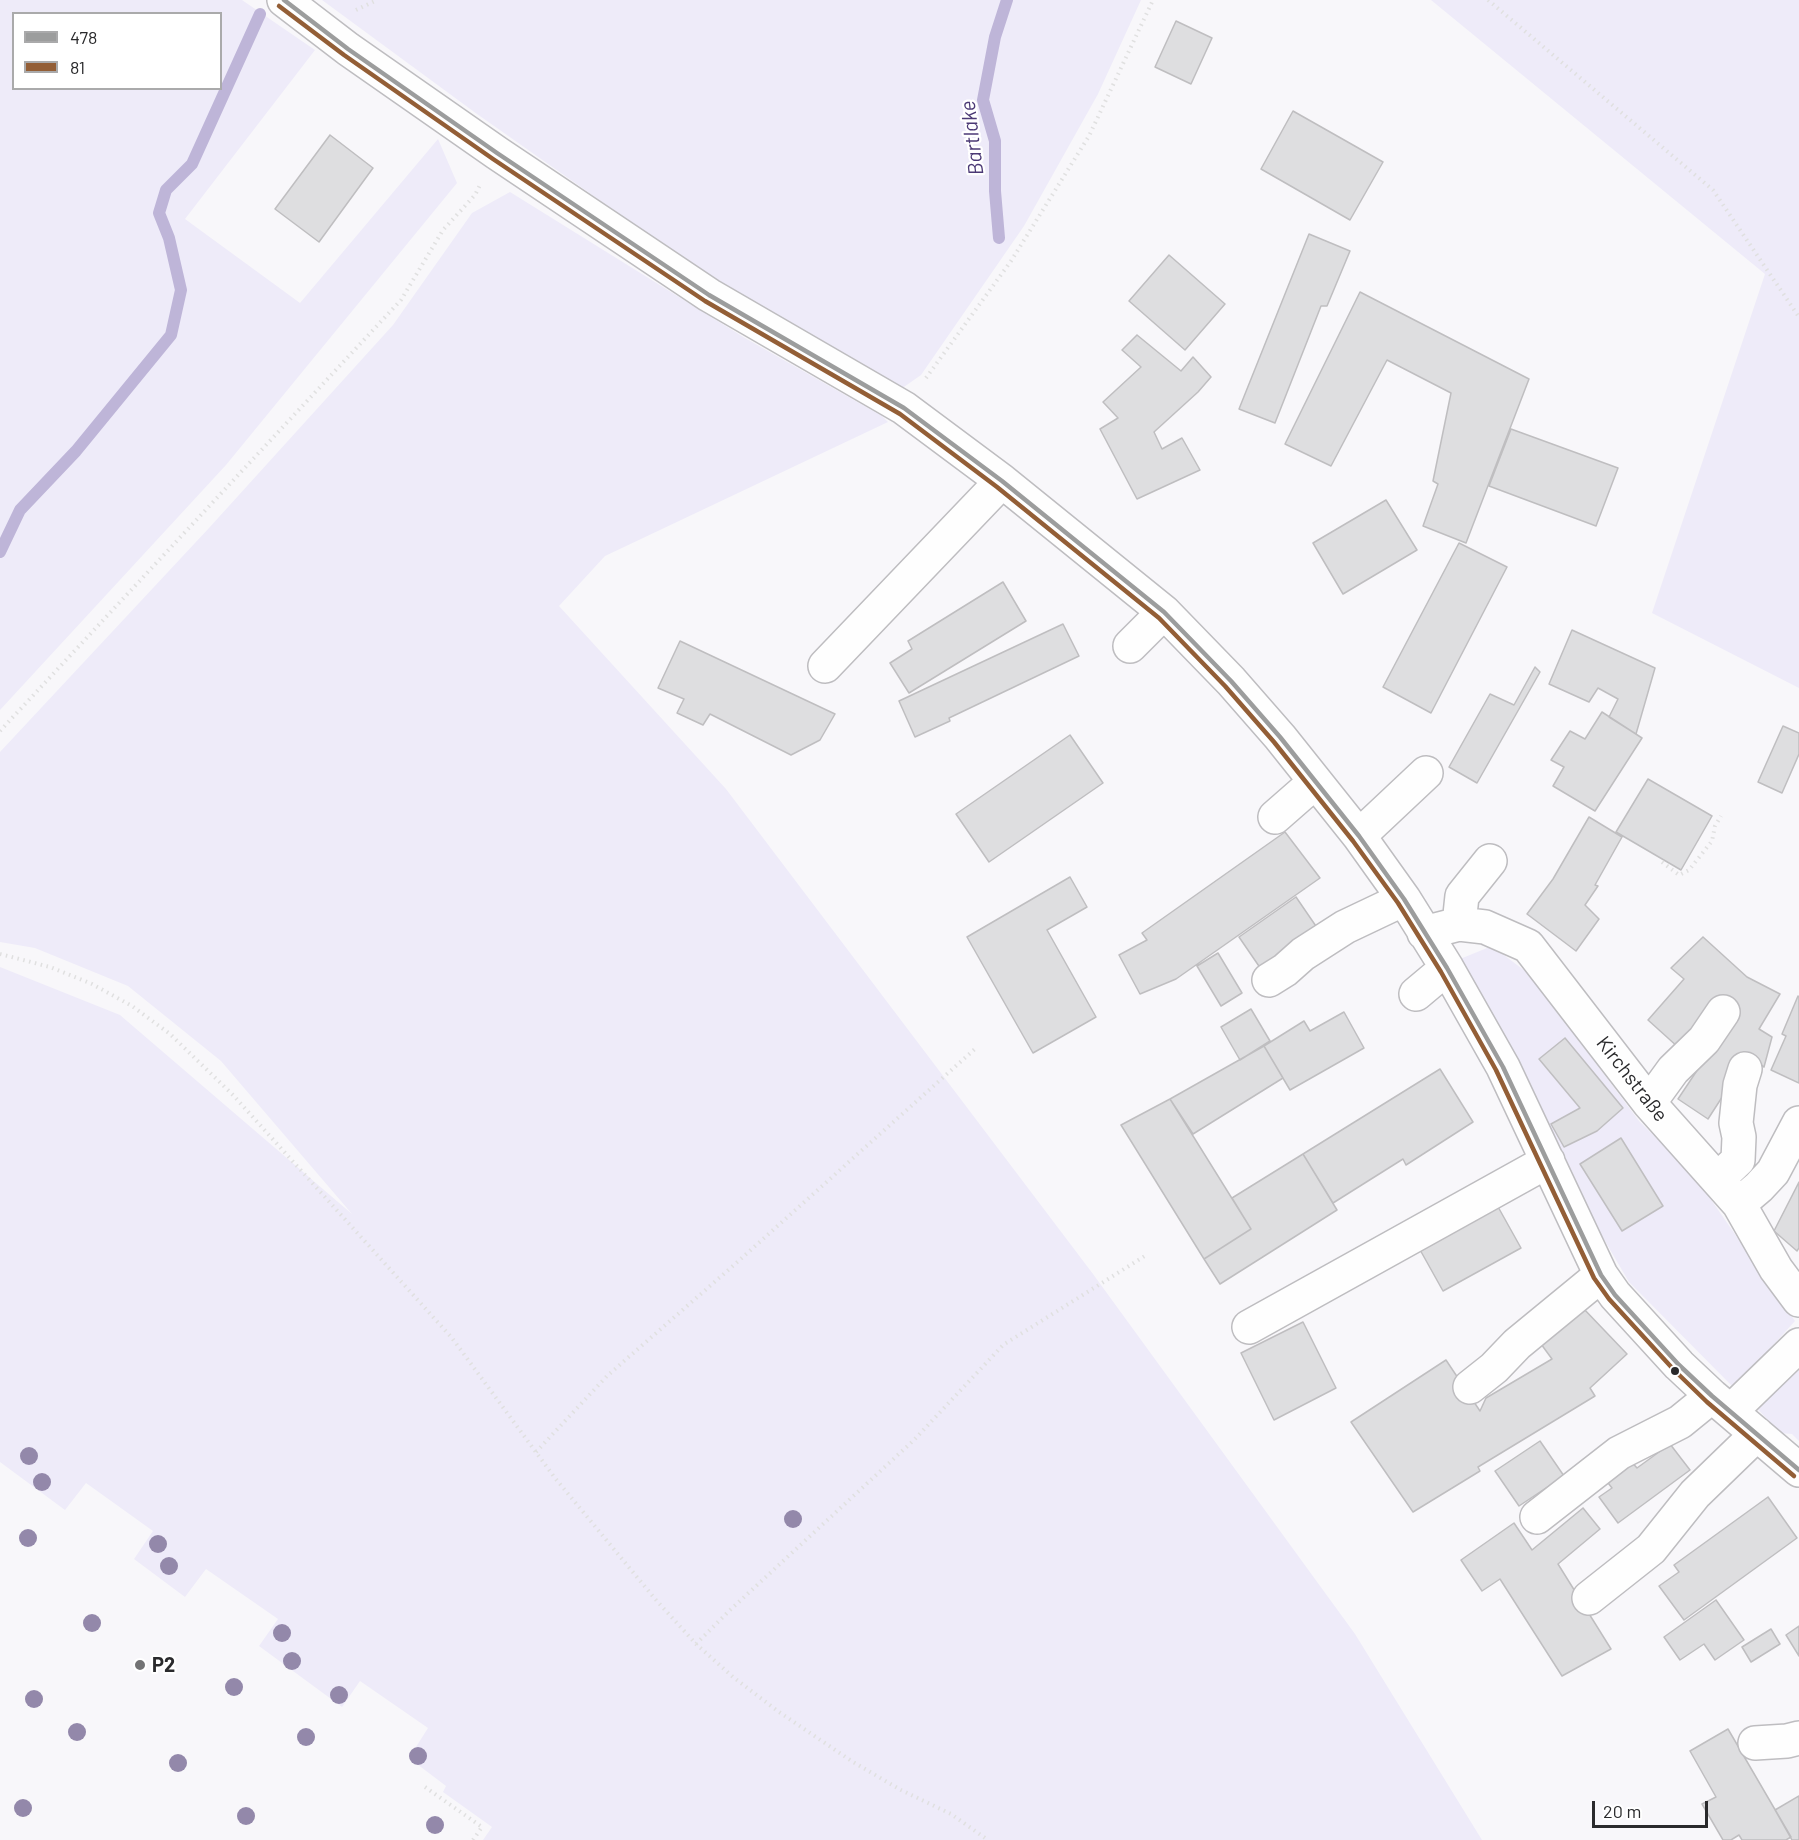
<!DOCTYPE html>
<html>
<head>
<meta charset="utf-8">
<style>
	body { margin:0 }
	#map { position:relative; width:1799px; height:1840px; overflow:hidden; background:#f8f7fa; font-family:Barlow,sans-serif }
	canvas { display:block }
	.legend { position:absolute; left:12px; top:12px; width:210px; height:78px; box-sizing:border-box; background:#fff; border:2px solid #aaaaab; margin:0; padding:8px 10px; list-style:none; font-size:18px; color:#2a2a2c }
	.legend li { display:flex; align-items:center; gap:12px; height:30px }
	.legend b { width:30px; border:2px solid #aaaaab }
	.scale { position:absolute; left:1592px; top:1801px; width:116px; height:27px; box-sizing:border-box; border:3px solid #2a2a2c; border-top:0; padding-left:8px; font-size:18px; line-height:21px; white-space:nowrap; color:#2a2a2c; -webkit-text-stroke:4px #fff; paint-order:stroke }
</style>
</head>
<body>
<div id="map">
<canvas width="1799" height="1840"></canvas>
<ul class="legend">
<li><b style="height:8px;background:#9c9d9d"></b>478</li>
<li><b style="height:8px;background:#935e36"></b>81</li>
</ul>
<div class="scale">20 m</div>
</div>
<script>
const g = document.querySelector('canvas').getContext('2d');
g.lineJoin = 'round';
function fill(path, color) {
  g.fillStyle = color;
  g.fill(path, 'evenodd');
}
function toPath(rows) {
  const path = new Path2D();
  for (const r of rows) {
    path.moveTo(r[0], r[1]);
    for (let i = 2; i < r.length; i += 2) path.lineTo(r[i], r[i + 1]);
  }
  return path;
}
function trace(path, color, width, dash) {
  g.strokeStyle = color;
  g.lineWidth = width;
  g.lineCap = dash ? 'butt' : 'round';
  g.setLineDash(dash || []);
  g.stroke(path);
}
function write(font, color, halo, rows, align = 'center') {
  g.font = font + ' Barlow,sans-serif';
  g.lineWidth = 4.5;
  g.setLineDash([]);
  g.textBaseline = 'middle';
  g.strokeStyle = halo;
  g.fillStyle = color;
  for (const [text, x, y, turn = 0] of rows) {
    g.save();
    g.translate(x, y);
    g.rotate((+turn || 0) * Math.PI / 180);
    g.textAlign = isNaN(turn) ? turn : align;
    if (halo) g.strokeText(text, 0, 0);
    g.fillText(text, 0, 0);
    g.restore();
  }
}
const green = toPath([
	[0,0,242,0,315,50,185,219,300,303,438,139,457,183,226,465,0,710],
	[14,14,220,14,220,88,14,88],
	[322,0,1141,0,1098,94,1024,226,921,375,901,389,716,282,477,114],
	[1431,0,1799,0,1799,688,1652,613,1765,274],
	[510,192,745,338,882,416,888,422,605,556,559,606,726,789,1093,1274,1355,1634,1482,1840,483,1840,492,1827,443,1792,446,1786,409,1758,428,1728,360,1681,342,1707,259,1646,278,1619,206,1569,185,1597,134,1559,153,1531,86,1483,65,1510,0,1462,0,967,120,1015,352,1214,221,1061,128,986,35,948,0,942,0,752,209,528,393,325,472,213],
	[1492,946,1529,974,1639,1121,1694,1175,1795,1321,1734,1388,1629,1282,1585,1207,1460,959],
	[1799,1359,1799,1441,1792,1434,1780,1433,1753,1404]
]);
const stream = toPath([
	[999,238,995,191,995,141,983,100,995,37,1007,0],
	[0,552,20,510,76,451,171,335,181,290,169,238,159,213,166,190,192,164,260,14]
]);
const building = toPath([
	[1176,21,1212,38,1191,84,1155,67,1176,21],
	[1293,111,1383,162,1350,220,1261,169,1293,111],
	[330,135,373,168,319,242,275,209,330,135],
	[1309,234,1350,251,1327,306,1321,306,1275,423,1239,409,1309,234],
	[1169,255,1225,304,1185,350,1129,301,1169,255],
	[1360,292,1529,379,1466,543,1423,526,1438,484,1433,481,1451,393,1387,360,1331,466,1285,444,1360,292],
	[1137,335,1181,371,1193,357,1211,377,1198,392,1154,432,1162,449,1182,438,1200,470,1137,499,1100,429,1118,418,1103,402,1141,367,1122,350,1137,335],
	[1511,429,1618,468,1596,526,1489,486,1511,429],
	[1386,500,1417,550,1343,594,1313,543,1386,500],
	[1459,543,1507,567,1431,713,1383,687,1459,543],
	[1003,582,1026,621,909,693,890,663,912,649,908,641,1003,582],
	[1063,624,1079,656,949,718,950,721,915,737,899,701,1063,624],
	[1572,630,1655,668,1636,734,1609,717,1618,699,1598,688,1589,702,1549,684,1572,630],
	[680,641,835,714,820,740,791,755,710,714,703,725,677,713,684,699,658,688,680,641],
	[1535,667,1540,672,1477,783,1449,767,1490,694,1514,705,1535,667],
	[1602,712,1642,738,1595,811,1553,786,1564,767,1551,760,1570,731,1585,739,1602,712],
	[1783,726,1799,733,1799,754,1782,793,1758,782,1783,726],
	[1070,735,1103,783,989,862,956,814,1070,735],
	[1648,779,1712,816,1681,870,1616,832,1648,779],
	[1589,817,1622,837,1595,885,1598,886,1585,905,1599,919,1576,951,1527,914,1553,879,1589,817],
	[1285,832,1320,878,1176,979,1140,994,1119,955,1147,940,1142,933,1285,832],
	[1070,877,1087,907,1047,930,1096,1017,1033,1053,967,937,1070,877],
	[1296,897,1320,932,1263,972,1239,937,1296,897],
	[1703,937,1747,977,1780,994,1759,1029,1772,1037,1764,1067,1748,1057,1708,1119,1678,1099,1726,1027,1679,1048,1648,1020,1684,979,1671,968,1703,937],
	[1218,953,1242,993,1221,1006,1197,966,1218,953],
	[1798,996,1799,997,1799,1083,1771,1070,1786,1036,1782,1034,1798,996],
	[1251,1009,1270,1041,1240,1060,1221,1027,1251,1009],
	[1344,1012,1364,1048,1290,1090,1264,1046,1304,1021,1310,1031,1344,1012],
	[1565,1038,1623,1108,1597,1131,1564,1147,1551,1124,1580,1108,1539,1059,1565,1038],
	[1264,1046,1283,1078,1193,1134,1170,1099,1264,1046],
	[1440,1069,1473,1122,1406,1165,1403,1159,1333,1203,1303,1154,1440,1069],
	[1170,1099,1251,1229,1204,1259,1121,1125,1170,1099],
	[1621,1138,1663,1206,1622,1231,1580,1164,1621,1138],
	[1303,1154,1337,1210,1220,1284,1204,1259,1251,1229,1232,1198,1303,1154],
	[1799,1182,1799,1248,1797,1251,1774,1231,1799,1182],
	[1497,1205,1521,1248,1443,1291,1419,1248,1497,1205],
	[1583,1308,1627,1354,1590,1388,1595,1396,1478,1467,1480,1471,1413,1512,1351,1422,1446,1360,1480,1411,1486,1398,1552,1359,1541,1344,1583,1308],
	[1303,1322,1336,1388,1274,1420,1241,1353,1303,1322],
	[1540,1441,1564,1476,1519,1506,1495,1471,1540,1441],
	[1670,1444,1690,1470,1618,1523,1599,1497,1612,1488,1605,1479,1630,1460,1637,1468,1670,1444],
	[1768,1497,1797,1538,1684,1620,1659,1586,1679,1572,1674,1565,1768,1497],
	[1583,1508,1600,1529,1558,1564,1611,1649,1562,1676,1500,1579,1482,1591,1461,1560,1514,1523,1532,1550,1583,1508],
	[1716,1600,1744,1640,1715,1660,1704,1644,1680,1660,1664,1637,1716,1600],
	[1799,1626,1799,1656,1786,1635,1799,1626],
	[1771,1629,1780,1644,1751,1662,1742,1647,1771,1629],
	[1728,1729,1791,1837,1786,1840,1742,1840,1739,1835,1731,1840,1723,1840,1702,1804,1716,1797,1690,1751,1728,1729],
	[1799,1796,1799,1840,1792,1840,1775,1810,1799,1796]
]);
const path = toPath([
	[1488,0,1713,190,1799,317],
	[356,10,377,0],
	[926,378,1011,261,1089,136,1153,0],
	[0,731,401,300,443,230,475,195,480,185],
	[1662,862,1679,875,1689,870,1712,841,1715,826,1721,816],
	[0,954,50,967,92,984,132,1006,170,1034,233,1095,452,1338,555,1478,656,1600,696,1644,733,1677,779,1712,853,1762,901,1790,951,1814,988,1840],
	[536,1452,607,1376,734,1265,977,1047],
	[696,1644,729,1611,914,1440,1003,1345,1148,1254],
	[425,1787,482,1827,473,1840]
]);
const minor = toPath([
	[284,0,348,49,497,153,709,295,904,408,1002,481,1164,612,1231,681,1280,737,1359,836,1404,899,1447,968,1503,1067,1601,1275,1615,1295,1679,1365,1712,1396,1799,1470],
	[1130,646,1164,612],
	[825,666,1002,481],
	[1275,817,1315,782],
	[1359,836,1426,773],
	[1459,924,1462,896,1490,861],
	[1424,933,1459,924,1485,927,1528,946,1649,1103,1739,1204,1776,1269,1799,1300],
	[1269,980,1285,970,1303,954,1345,927,1404,899],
	[1416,994,1447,968],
	[1649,1103,1673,1070,1704,1040,1723,1012],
	[1718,1179,1738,1160,1739,1137,1736,1123,1740,1085,1745,1069],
	[1739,1204,1759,1187,1773,1172,1799,1123],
	[1249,1327,1548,1161],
	[1470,1387,1494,1368,1517,1344,1601,1275],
	[1731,1411,1799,1345],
	[1537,1517,1619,1453,1680,1422,1712,1396],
	[1589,1598,1651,1549,1695,1494,1757,1434],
	[1755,1743,1787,1741,1799,1738]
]);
const bus1 = toPath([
	[284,0,348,49,497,153,709,295,904,408,1002,481,1164,612,1231,681,1280,737,1359,836,1404,899,1447,968,1503,1067,1601,1275,1615,1295,1679,1365,1712,1396,1799,1470]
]);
const bus2 = toPath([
	[279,6,344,55,493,159,705,301,900,414,997,487,1159,618,1225,686,1274,742,1353,841,1398,903,1441,972,1496,1070,1594,1278,1609,1299,1674,1370,1707,1402,1794,1476]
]);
const trees = [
	[29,1456],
	[42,1482],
	[793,1519],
	[28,1538],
	[158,1544],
	[169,1566],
	[92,1623],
	[282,1633],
	[292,1661],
	[234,1687],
	[339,1695],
	[34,1699],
	[77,1732],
	[306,1737],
	[418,1756],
	[178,1763],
	[23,1808],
	[246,1816],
	[435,1825]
];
const markers = [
	[1675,1371,5,"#2a2a2c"],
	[140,1665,6,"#727274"]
];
const streetNames = [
	["Kirchstraße",1632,1079,52]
];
const poiNames = [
	["P2",152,1665]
];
const waterNames = [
	["Bartlake",972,138,-97]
];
fill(green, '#eeebf9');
trace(stream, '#beb5d8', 12);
fill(building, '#dedee0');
trace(building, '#bfbec0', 1.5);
trace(minor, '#bebdc0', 36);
trace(path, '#e0e0e0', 4, [1.5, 4.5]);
trace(minor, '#fefefe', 33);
trace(bus1, '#9c9d9d', 4.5);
trace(bus2, '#935e36', 4.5);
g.fillStyle = '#9388aa';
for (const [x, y] of trees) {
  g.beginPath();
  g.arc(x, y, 9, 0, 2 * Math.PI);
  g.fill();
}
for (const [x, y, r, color] of markers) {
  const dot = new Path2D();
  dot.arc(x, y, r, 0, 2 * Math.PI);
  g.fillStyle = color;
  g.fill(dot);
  trace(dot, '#fff', 2);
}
write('20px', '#2a2a2c', '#fff', streetNames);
write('bold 20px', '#2a2a2c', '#fff', poiNames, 'left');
write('italic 21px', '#4b3975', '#fff', waterNames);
</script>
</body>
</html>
